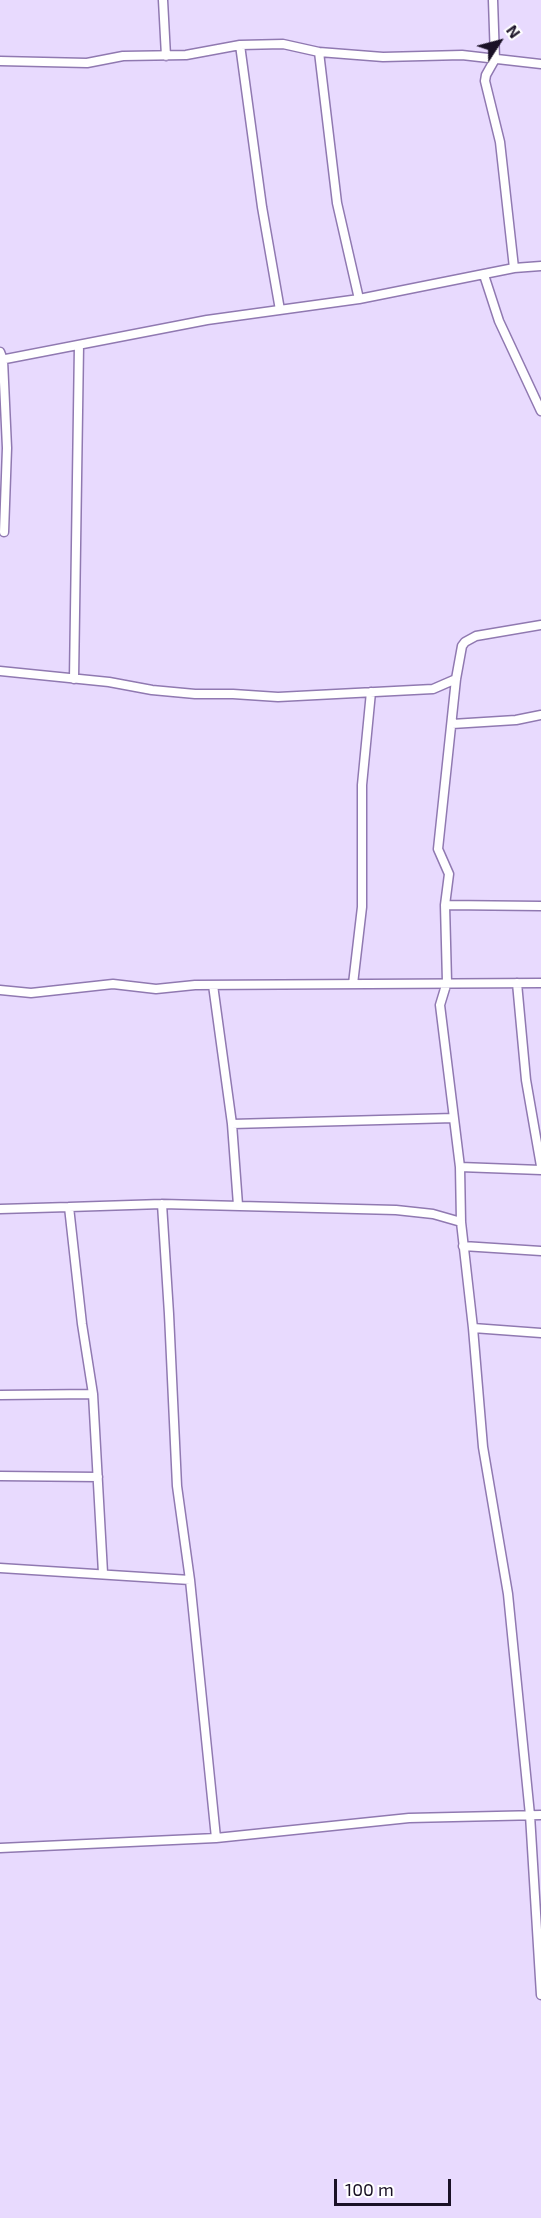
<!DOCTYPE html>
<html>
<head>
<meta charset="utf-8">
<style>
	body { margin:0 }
	#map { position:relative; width:541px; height:2218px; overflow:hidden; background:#e8dafe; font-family:"Exo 2",sans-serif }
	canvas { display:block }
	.north { position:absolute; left:469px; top:12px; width:60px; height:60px; -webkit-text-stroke:4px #fff; paint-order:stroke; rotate:54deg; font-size:16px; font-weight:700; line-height:24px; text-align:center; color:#1a1126 }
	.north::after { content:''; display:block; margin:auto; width:21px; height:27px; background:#1a1126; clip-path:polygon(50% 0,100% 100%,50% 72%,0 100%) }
	.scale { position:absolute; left:334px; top:2179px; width:117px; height:27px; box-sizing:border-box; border:3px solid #1a1126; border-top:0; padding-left:8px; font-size:18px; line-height:21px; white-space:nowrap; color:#1a1126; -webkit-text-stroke:4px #fff; paint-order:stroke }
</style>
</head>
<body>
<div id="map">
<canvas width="541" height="2218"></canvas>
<div class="north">N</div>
<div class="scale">100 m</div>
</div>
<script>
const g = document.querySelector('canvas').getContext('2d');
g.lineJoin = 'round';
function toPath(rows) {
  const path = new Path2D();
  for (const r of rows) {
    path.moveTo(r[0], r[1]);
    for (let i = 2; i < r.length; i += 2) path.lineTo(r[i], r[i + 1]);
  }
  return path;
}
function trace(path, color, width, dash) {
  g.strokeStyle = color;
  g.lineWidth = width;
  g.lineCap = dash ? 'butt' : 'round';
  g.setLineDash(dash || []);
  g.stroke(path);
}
const minor = toPath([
	[163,0,166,56],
	[493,0,495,59,486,75,485,81,500,142,514,268],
	[240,45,262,207,280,310],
	[319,52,337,203,359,299],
	[0,61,87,63,123,56,186,55,240,45,283,44,319,52,383,57,462,55,541,64],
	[484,275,499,321,541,411],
	[0,352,3,360,7,448,4,532],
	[0,360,207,320,359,299,514,268,541,266],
	[541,625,476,636,465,642,462,646,456,679,438,849,449,874,445,905,447,982,440,1005,460,1167,461,1222,473,1328,483,1447,508,1594,530,1815,541,1995],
	[0,671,109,682,152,690,195,694,233,694,278,697,433,689,456,679],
	[74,679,79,345],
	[452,724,516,720,541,715],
	[445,905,541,906],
	[517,983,526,1080,541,1166],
	[353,984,362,907,362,785,371,692],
	[213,985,232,1124,238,1205],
	[0,990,31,993,113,984,156,989,195,985,541,983],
	[232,1124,454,1118],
	[460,1167,541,1170],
	[162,1204,169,1314,177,1486,190,1580],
	[0,1209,69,1207],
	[463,1246,541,1251],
	[473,1328,541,1333],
	[0,1395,93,1394],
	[0,1476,98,1477],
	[0,1568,190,1580,216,1838],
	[103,1573,93,1394,82,1324,69,1207,162,1204,396,1210,433,1214,461,1222],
	[0,1848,216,1838,409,1818,541,1815]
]);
trace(minor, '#9079b1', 11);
trace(minor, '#fff', 8);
</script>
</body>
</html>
